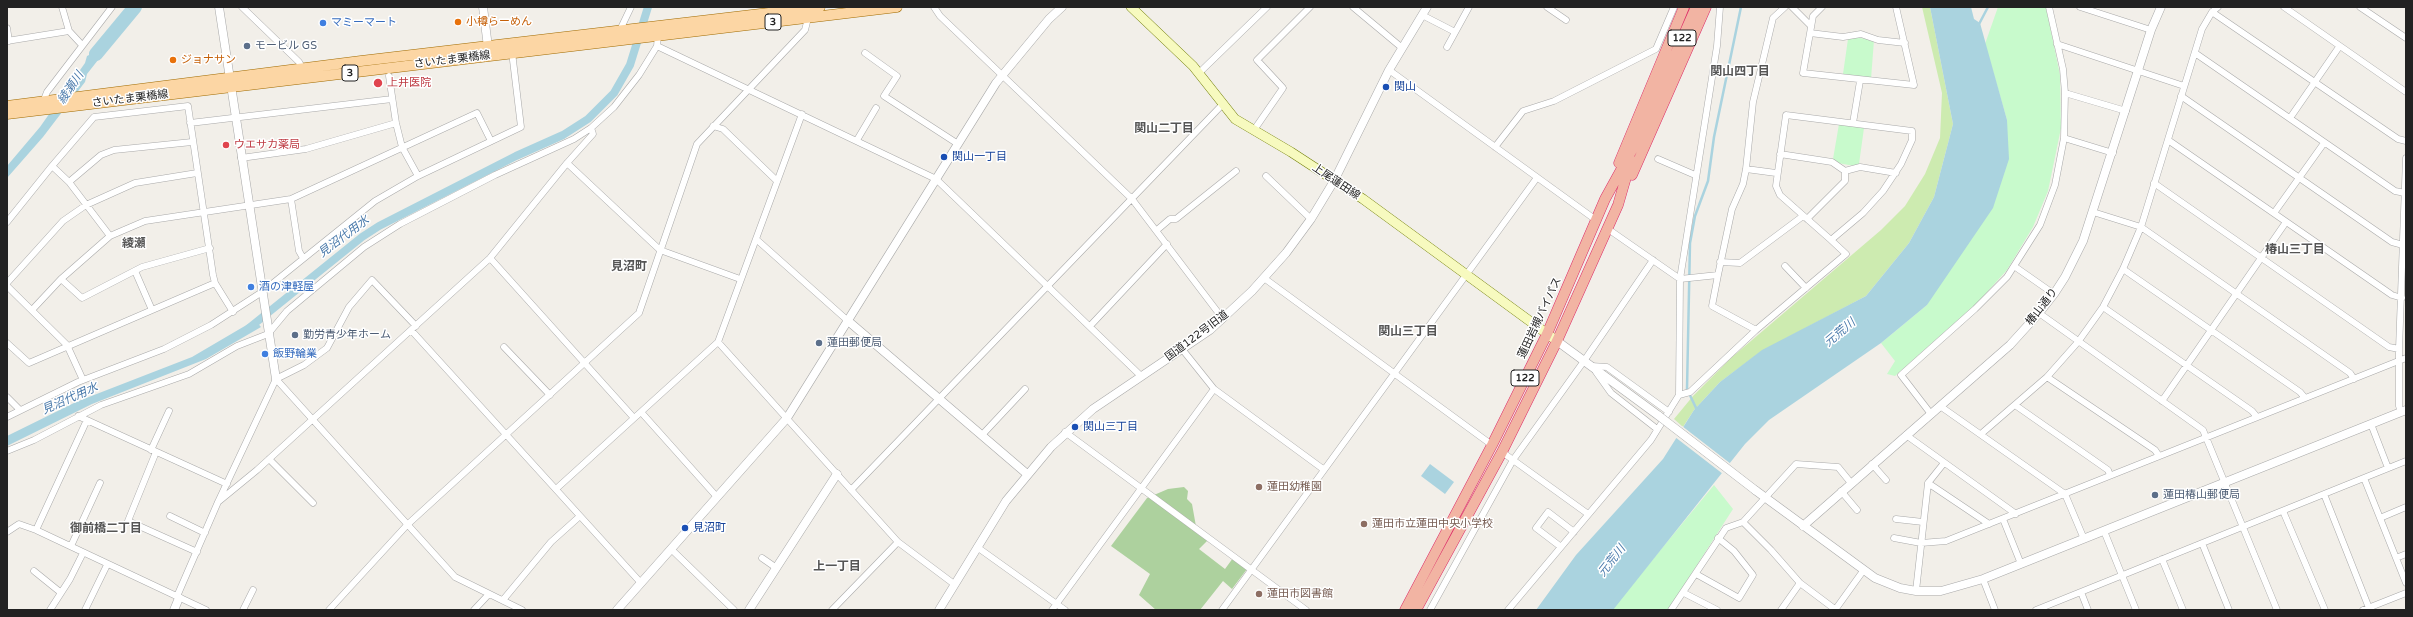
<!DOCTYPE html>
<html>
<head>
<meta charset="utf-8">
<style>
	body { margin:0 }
	#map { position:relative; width:2413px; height:617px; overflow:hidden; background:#f2efe9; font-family:"Varela Round",sans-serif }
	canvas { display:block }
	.frame { position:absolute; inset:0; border:8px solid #222; pointer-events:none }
</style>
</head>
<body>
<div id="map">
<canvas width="2413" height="617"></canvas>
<div class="frame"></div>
</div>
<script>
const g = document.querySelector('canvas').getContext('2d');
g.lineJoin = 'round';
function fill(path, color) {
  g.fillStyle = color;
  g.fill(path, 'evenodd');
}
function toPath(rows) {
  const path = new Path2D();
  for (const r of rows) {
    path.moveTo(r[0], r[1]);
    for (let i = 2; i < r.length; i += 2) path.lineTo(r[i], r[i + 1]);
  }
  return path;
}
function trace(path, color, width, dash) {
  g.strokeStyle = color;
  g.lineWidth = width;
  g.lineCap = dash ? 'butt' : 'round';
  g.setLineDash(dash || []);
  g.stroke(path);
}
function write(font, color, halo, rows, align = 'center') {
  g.font = font + ' "Varela Round","Noto Sans JP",sans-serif';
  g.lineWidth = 3;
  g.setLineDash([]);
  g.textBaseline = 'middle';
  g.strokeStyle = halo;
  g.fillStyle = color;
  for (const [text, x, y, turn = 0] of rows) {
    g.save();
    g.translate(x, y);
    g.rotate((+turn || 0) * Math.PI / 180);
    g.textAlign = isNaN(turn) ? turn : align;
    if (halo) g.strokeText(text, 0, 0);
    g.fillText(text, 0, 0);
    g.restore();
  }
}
const grass = toPath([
	[1922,7,1930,7,1953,124,1934,197,1909,243,1866,296,1762,351,1720,382,1694,410,1683,427,1674,419,1693,396,1731,358,1881,230,1905,206,1925,174,1940,138,1942,93]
]);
const forest = toPath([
	[1184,487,1188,491,1187,499,1192,504,1197,532,1208,540,1199,549,1225,569,1233,558,1247,569,1232,589,1223,581,1200,610,1156,610,1139,595,1150,574,1111,546,1147,498,1168,489]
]);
const park = toPath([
	[1998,7,2046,7,2060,75,2061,128,2048,191,2033,227,2007,270,1978,302,1895,376,1887,374,1895,361,1881,343,1927,305,2007,120,1985,44],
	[1853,37,1874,40,1871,79,1843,74,1848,39],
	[1839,124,1864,128,1859,164,1854,166,1838,163,1833,159],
	[1714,485,1733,509,1668,610,1611,610]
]);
const water = toPath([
	[1930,7,1971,7,1974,19,1980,23,2007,120,2009,159,1993,208,1927,305,1881,343,1769,420,1745,444,1613,610,1536,610,1576,555,1663,459,1694,410,1720,382,1762,350,1866,296,1909,243,1934,197,1953,124],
	[105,38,113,41,87,74,85,82,43,137,7,178,7,166,40,127,85,63,87,56,93,53],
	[255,320,261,327,206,359,92,404,7,446,7,436,76,402,192,357],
	[1430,464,1454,482,1445,494,1421,476]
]);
const pier = toPath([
	[1682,426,1731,464,1723,474,1675,437]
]);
const stream = toPath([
	[1978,26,1988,7],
	[1697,410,1687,389,1690,243,1695,216,1708,181,1714,137,1741,7]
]);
const canal = toPath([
	[249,328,362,237,379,226,516,156,563,135,588,119,614,93,630,65,648,7]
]);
const river = toPath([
	[96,54,135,7]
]);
const minor = toPath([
	[62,7,69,31,82,45],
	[242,7,299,62,303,69],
	[934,7,940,16,1132,199,1223,319],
	[1353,7,1401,47],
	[1547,7,1566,20],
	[1792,7,1811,26],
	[1822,7,1813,16,1803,73,1914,85,1896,7],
	[2080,7,2151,30],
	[2284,7,2406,92],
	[2360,7,2406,38],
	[2212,12,2398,139,2406,141],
	[1422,15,1455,32],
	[7,28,9,41],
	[620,30,631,7],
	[1810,33,1843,37,1861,34,1878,40,1905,43],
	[7,41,69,31],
	[2057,44,2184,86],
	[657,46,936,179,1141,376],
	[1447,47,1469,7],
	[865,53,897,76,884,96,958,144],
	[2195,53,2395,191,2405,193],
	[1389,70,1596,220],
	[1199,73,1267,7],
	[389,76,396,123,402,147,418,176],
	[2065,93,2126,111],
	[2181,96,2392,242,2403,245],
	[43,102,47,92,112,7],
	[1786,115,1912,131,1912,140,1901,164,1883,191,1863,213,1831,240,1780,195,1776,186,1786,115],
	[2290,118,2339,47],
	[190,123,392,99],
	[1853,123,1860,81],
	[713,126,723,129,777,181],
	[1254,130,1283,88,1257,60,1310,7],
	[2064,138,2113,153],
	[857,140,876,108],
	[2168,140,2392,295,2402,298],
	[1495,147,1523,111,1554,101,1656,49,1674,7],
	[1780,154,1832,162,1845,171,1860,167,1896,173],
	[241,158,306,149,396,123],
	[1658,159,1695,175],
	[567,163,660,250,740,279],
	[52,166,69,182,110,236],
	[1746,169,1776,173],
	[1266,176,1311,219],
	[69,182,101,155,114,150,192,142],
	[2154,183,2389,347,2399,349],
	[291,199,299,251,303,258],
	[2093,212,2141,227,2350,373,2354,379],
	[2274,213,2324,143],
	[1807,219,1845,181,1845,171],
	[7,222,52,166,94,117,188,106,213,275,215,283,233,312],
	[1608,229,1680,279,1718,275,1732,209,1743,184,1746,169,1753,102,1773,18,1785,7],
	[1157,230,1170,219,1176,219,1236,171],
	[756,239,847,320],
	[490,258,634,418],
	[1720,262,1740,263,1803,216],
	[1785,266,1806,288],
	[2014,266,2054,294],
	[2123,269,2300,392,2305,398],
	[135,271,152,310],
	[1718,275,1712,306,1756,330],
	[1264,278,1492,445],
	[61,279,82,298,142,267,210,248],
	[7,283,63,221,86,205,135,183,197,173],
	[7,286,67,345,83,380],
	[2103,307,2252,411,2257,417],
	[32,310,61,279,110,236,145,221,291,199,477,113,491,141],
	[2039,313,2203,430,2277,610],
	[1090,326,1167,244],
	[411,330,641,583],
	[718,342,898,542,954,584],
	[7,343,29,363,215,283],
	[504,347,550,395],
	[1182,349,1214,389,1323,469],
	[1591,366,1607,367,1669,412],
	[1596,372,1611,393,1657,429],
	[2047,377,2155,450,2159,456],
	[276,379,455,577,522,610],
	[1679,395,1690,392,1756,330,1846,254,1831,240],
	[7,397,20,410],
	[2162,401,2286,222],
	[2015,405,2108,470,2110,475],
	[1940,406,2065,494,2084,539],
	[641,412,717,497],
	[2401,412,2399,406,2399,349,2406,158],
	[1931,414,1901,375,1975,309,2007,277,2040,225,2055,185,2064,138,2065,93,2063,69,2049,7],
	[78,416,227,484],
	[7,417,78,382,164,349,211,325,262,292,375,201,418,176,521,127,512,52],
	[2371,424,2388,468],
	[1065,432,1306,610],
	[1981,434,2047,377,2078,342,2103,307,2123,269,2141,227,2202,29,2212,12,2218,7],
	[982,435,1025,389],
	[1906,435,2016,514],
	[151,450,169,411],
	[7,451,34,440,101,405,189,374,237,346,268,334,287,311,364,247,400,224,495,175,574,139,591,128,614,107,639,75,657,46,658,35],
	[156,452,128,521,197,552],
	[1502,452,1588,514],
	[269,459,313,503],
	[1872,464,1886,480],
	[2364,478,2406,583],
	[1928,483,1989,524],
	[556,489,718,342,802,114],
	[851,490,1222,105],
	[1841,491,1857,510],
	[2324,494,2369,608],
	[218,502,257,470,490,258,567,163,593,134,591,128],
	[2283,511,2325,610],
	[170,516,205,533],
	[2380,518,2406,507],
	[1896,519,1923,522],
	[2003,519,2021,564],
	[1743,522,1771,550,1800,583,1836,610],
	[36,530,86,422],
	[2104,531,2136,610],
	[7,532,19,524,36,530,206,610],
	[1894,538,1921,543,1946,541,2406,358],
	[2202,543,2229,610],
	[71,546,100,483],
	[977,547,1065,610],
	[1561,547,1536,528,1548,512,1574,532],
	[671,549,734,610],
	[762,558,775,567],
	[2396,558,2406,554],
	[2162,559,2183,610],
	[34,571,60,592],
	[1696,574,1739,598,1753,575,1734,551,1718,538],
	[1983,579,1995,610],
	[1916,591,1928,483,1944,463],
	[2081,592,2088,610],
	[1684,593,1717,610],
	[179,598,178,594,218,502,276,379,304,365,327,348,349,307,372,280,416,326],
	[503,600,551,542,580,516],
	[50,610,70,579,83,553],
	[85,610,107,565],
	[243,610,253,590],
	[329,610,407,525,639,313,697,144,805,30,808,18],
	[474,610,489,594],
	[832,610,898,542],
	[1052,610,1214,389],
	[1222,610,1536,179],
	[1430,610,1513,460,1584,361,1653,260],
	[1508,610,1651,440,1679,395,1680,279,1717,46,1720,7],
	[1671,610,1726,528,1743,522,1796,464,1838,467,1851,483],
	[1781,610,1800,583],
	[1835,610,1863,571],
	[2036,610,2406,461],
	[2363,610,2406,593]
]);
const tertiary = toPath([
	[219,7,276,379],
	[483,7,488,47],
	[847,320,1027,474],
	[1557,341,1659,416],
	[1755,490,1875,578,1900,588,1916,591,1941,591,1983,579,2406,410],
	[1803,526,2010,345,2039,313,2054,294,2065,277,2083,241,2151,30,2161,7],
	[174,610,179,598],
	[617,610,787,418,996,83,1049,19,1062,7],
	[749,610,837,474],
	[939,610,1006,501,1051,447,1093,409,1210,330,1252,291,1286,253,1311,219,1334,181,1389,70,1427,7]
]);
const secondary = toPath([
	[1131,7,1193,66,1235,119,1291,152,1363,199,1557,341]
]);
const primary = toPath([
	[7,106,361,61,820,7],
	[7,114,897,7]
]);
const trunk = toPath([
	[1619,163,1684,7],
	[1632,175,1706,7],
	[1405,610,1492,445,1547,334,1605,199,1637,141,1696,7],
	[1416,610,1502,452,1557,341,1618,205,1631,160]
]);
const tertiaryBridge = toPath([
	[1659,416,1755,490]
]);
const markers = [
	[458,22,4,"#e8710a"],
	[323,23,4,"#3f7fe0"],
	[247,46,4,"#5c6f8a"],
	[173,60,4,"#e8710a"],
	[378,83,5,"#e0444e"],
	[1386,87,4,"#1a4fb4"],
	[226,145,4,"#e0444e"],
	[944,157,4,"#1a4fb4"],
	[251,287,4,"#3f7fe0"],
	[295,335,4,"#5c6f8a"],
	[819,343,4,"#5c6f8a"],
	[265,354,4,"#3f7fe0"],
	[1075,427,4,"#1a4fb4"],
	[1259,487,4,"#8d6e63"],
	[2155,495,4,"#5c6f8a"],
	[1364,524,4,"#8d6e63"],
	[685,528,4,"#1a4fb4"],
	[1259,594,4,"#8d6e63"]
];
const shields = [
	[773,22,16],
	[1682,38,28],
	[350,73,16],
	[1525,378,28]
];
const shieldNames = [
	["3",773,22],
	["122",1682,38],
	["3",350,73],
	["122",1525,378]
];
const foodNames = [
	["小樽らーめん",466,22],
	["ジョナサン",181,60]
];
const shopNames = [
	["マミーマート",331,23],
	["酒の津軽屋",259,287],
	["飯野輪業",273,354]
];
const serviceNames = [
	["モービル GS",255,46],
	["勤労青少年ホーム",303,335],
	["蓮田郵便局",827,343],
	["蓮田椿山郵便局",2163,495]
];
const streetNames = [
	["さいたま栗橋線",452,60,-7],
	["さいたま栗橋線",130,99,-7],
	["上尾蓮田線",1336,182,34],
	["椿山通り",2042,307,-52],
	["蓮田岩槻バイパス",1540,318,-65],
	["国道122号旧道",1197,336,-37]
];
const healthNames = [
	["上井医院",387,83],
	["ウエサカ薬局",234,145]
];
const transitNames = [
	["関山",1394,87],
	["関山一丁目",952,157],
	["関山三丁目",1083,427],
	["見沼町",693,528]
];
const educationNames = [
	["蓮田幼稚園",1267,487],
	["蓮田市立蓮田中央小学校",1372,524],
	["蓮田市図書館",1267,594]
];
const neighbourhoodNames = [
	["関山四丁目",1740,72],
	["関山二丁目",1164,129],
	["綾瀬",134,244],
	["椿山三丁目",2295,250],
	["見沼町",629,267],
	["関山三丁目",1408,332],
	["御前橋二丁目",106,529],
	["上一丁目",837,567]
];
const waterNames = [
	["綾瀬川",71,88,-56],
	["見沼代用水",344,237,-37],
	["元荒川",1840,333,-40],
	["見沼代用水",70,399,-24],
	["元荒川",1612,561,-52]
];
fill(grass, '#cdebb0');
fill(forest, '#add19e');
fill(park, '#c8facc');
fill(water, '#aad3df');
fill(pier, '#f2efe9');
trace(stream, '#aad3df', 2.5);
trace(canal, '#aad3df', 8);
trace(river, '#aad3df', 14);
trace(minor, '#a9a9a9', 7);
trace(tertiary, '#a9a9a9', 9);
trace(secondary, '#707d05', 10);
trace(primary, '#a06b00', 11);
trace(trunk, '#dc2a67', 11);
trace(minor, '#fff', 6);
trace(tertiary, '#fff', 8);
trace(secondary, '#f7fabf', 9);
trace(primary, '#fcd6a4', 10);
trace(trunk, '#f2b4a3', 10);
trace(tertiaryBridge, '#a9a9a9', 9, []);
trace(tertiaryBridge, '#fff', 8);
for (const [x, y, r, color] of markers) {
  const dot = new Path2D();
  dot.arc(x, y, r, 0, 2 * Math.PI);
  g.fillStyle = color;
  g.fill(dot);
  trace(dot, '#fff', 1.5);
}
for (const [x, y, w] of shields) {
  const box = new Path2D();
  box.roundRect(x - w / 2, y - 8, w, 16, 3);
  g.fillStyle = '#fff';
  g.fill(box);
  trace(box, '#222', 1);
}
write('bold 10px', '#222', null, shieldNames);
write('11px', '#c56008', '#fff', foodNames, 'left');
write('11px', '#366cbe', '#fff', shopNames, 'left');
write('11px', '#4e5e75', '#fff', serviceNames, 'left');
write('11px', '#222', '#fff', streetNames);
write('11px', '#be3a42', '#fff', healthNames, 'left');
write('11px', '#164399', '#fff', transitNames, 'left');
write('11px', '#785e54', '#fff', educationNames, 'left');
write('bold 12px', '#555', '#fff', neighbourhoodNames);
write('italic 12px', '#4a7aab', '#fff', waterNames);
</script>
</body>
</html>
